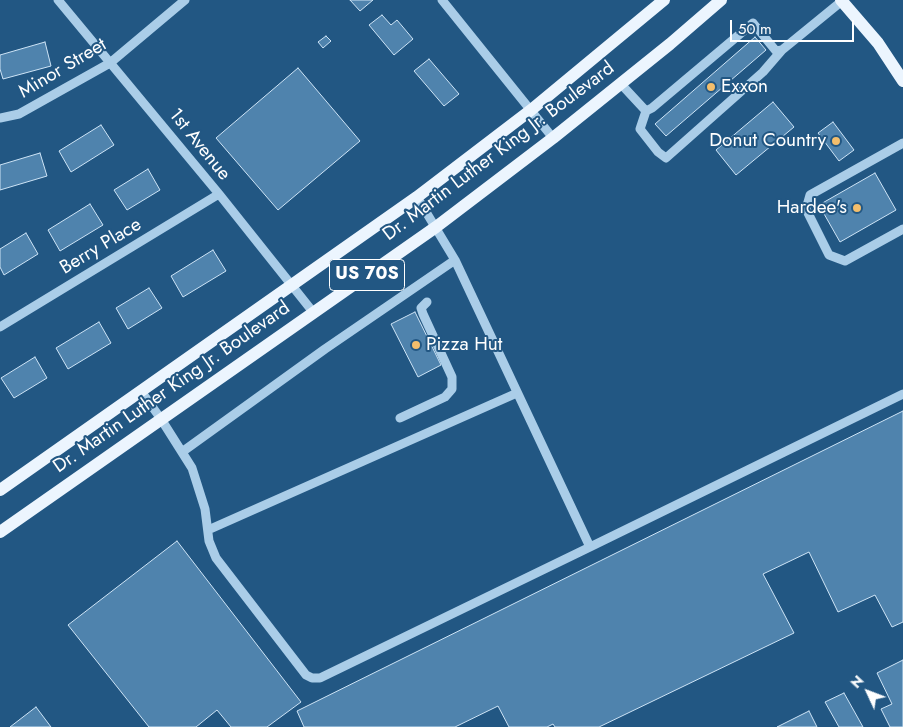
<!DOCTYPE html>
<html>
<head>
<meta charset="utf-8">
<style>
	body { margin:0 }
	#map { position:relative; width:903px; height:727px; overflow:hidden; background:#225783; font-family:Jost,sans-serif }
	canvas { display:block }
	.north { position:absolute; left:843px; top:667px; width:50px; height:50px; -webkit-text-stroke:4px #225783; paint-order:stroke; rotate:313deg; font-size:14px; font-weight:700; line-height:20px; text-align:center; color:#fff }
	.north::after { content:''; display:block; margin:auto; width:18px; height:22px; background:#fff; clip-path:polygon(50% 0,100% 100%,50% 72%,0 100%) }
	.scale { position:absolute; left:730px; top:20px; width:124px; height:22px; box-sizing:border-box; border:2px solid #fff; border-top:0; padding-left:6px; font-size:15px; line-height:18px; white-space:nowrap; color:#fff; -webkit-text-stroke:4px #225783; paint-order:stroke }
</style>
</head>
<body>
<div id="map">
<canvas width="903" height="727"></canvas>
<div class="north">N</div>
<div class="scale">50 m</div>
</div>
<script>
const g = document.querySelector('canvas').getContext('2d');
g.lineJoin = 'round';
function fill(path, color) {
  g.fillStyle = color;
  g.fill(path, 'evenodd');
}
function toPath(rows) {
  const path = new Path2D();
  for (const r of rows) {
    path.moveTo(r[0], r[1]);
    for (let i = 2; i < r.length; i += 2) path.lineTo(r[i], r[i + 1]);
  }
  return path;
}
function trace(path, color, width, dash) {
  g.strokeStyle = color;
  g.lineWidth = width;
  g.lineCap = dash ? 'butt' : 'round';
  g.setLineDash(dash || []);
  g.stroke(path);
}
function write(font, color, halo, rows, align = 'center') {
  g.font = font + ' Jost,sans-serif';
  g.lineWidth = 4;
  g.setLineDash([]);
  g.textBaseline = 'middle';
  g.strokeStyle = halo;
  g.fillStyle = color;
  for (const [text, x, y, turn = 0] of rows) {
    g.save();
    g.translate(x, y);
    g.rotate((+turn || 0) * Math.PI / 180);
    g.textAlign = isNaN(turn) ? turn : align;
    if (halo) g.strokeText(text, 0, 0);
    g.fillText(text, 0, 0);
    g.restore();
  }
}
const building = toPath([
	[350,0,373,0,360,11,350,0],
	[382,15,391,25,397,20,413,39,394,55,369,25,382,15],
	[326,36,331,41,323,48,318,42,326,36],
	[755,37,766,50,666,136,655,124,755,37],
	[45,42,51,66,3,79,0,69,0,55,45,42],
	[429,59,459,94,444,106,414,71,429,59],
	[298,68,360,141,278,210,216,138,298,68],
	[773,102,794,127,736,175,716,150,773,102],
	[833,122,854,150,839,161,818,133,833,122],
	[101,125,114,145,71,172,59,151,101,125],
	[40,153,47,176,0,190,0,165,40,153],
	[148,169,160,190,127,210,114,190,148,169],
	[875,173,896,210,840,242,819,205,875,173],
	[90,204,103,225,60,251,48,230,90,204],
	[26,233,38,254,4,275,0,267,0,249,26,233],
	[213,250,226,271,183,297,171,276,213,250],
	[149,288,162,308,128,329,116,308,149,288],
	[415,312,441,365,418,377,391,324,415,312],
	[99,322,111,343,68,369,56,348,99,322],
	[35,357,47,378,14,398,1,378,35,357],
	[903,411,903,622,892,627,875,595,838,612,809,552,763,574,794,633,599,727,555,727,553,724,547,727,509,727,498,706,455,727,304,727,297,711,903,411],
	[177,541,301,702,267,727,231,727,217,710,196,727,149,727,68,625,177,541],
	[903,660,903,727,890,727,881,709,892,704,877,673,903,660],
	[844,693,863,727,839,727,825,702,844,693],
	[36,707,51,727,10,727,36,707],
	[809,711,817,727,777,727,809,711]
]);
const minor = toPath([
	[58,0,219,194,313,312],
	[442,0,553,138],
	[620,83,646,111,652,108,753,23,776,51,782,50,842,1],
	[646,111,640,129,658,152,666,158,763,72,782,50],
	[0,118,19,114,110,63,185,0],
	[903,143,810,195,806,209,829,255,845,261,903,229],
	[417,197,455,260,590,547,903,394],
	[0,327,219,194],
	[141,391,161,419,192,468,205,509,209,541,216,558,306,675,312,678,320,678,590,547],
	[400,418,445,397,452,389,452,377,423,314,421,308,427,302],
	[182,452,325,349,455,260],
	[208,530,517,393]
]);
const major = toPath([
	[841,0,878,43,903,81],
	[0,490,417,197,531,110,664,0],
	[0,532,436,227,553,138,670,44,721,0]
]);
const markers = [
	[711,87,5,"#f3be6c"],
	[836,141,5,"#f3be6c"],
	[857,208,5,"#f3be6c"],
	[416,345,5,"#f3be6c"]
];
const shields = [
	[367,275,75]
];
const shieldNames = [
	["US 70S",367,275]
];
const streetNames = [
	["Minor Street",63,69,-31],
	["1st Avenue",199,145,51],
	["Dr. Martin Luther King Jr. Boulevard",499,152,-37],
	["Berry Place",101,247,-31],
	["Dr. Martin Luther King Jr. Boulevard",172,388,-35]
];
const poiNames = [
	["Exxon",721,87],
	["Donut Country",826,141,"right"],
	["Hardee's",847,208,"right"],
	["Pizza Hut",426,345]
];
fill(building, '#4f83ad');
trace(building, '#cee4f6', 1);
trace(minor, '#aacde8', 9);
trace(major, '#ecf5fe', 12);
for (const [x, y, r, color] of markers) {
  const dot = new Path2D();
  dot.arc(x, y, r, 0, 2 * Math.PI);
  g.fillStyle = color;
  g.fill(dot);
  trace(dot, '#225783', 2);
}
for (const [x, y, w] of shields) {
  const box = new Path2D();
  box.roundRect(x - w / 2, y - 15.5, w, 31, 4);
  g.fillStyle = '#225783';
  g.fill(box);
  trace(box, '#fff', 1);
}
write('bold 18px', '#fff', null, shieldNames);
write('19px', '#fff', '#225783', streetNames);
write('19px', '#fff', '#225783', poiNames, 'left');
</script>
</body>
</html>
